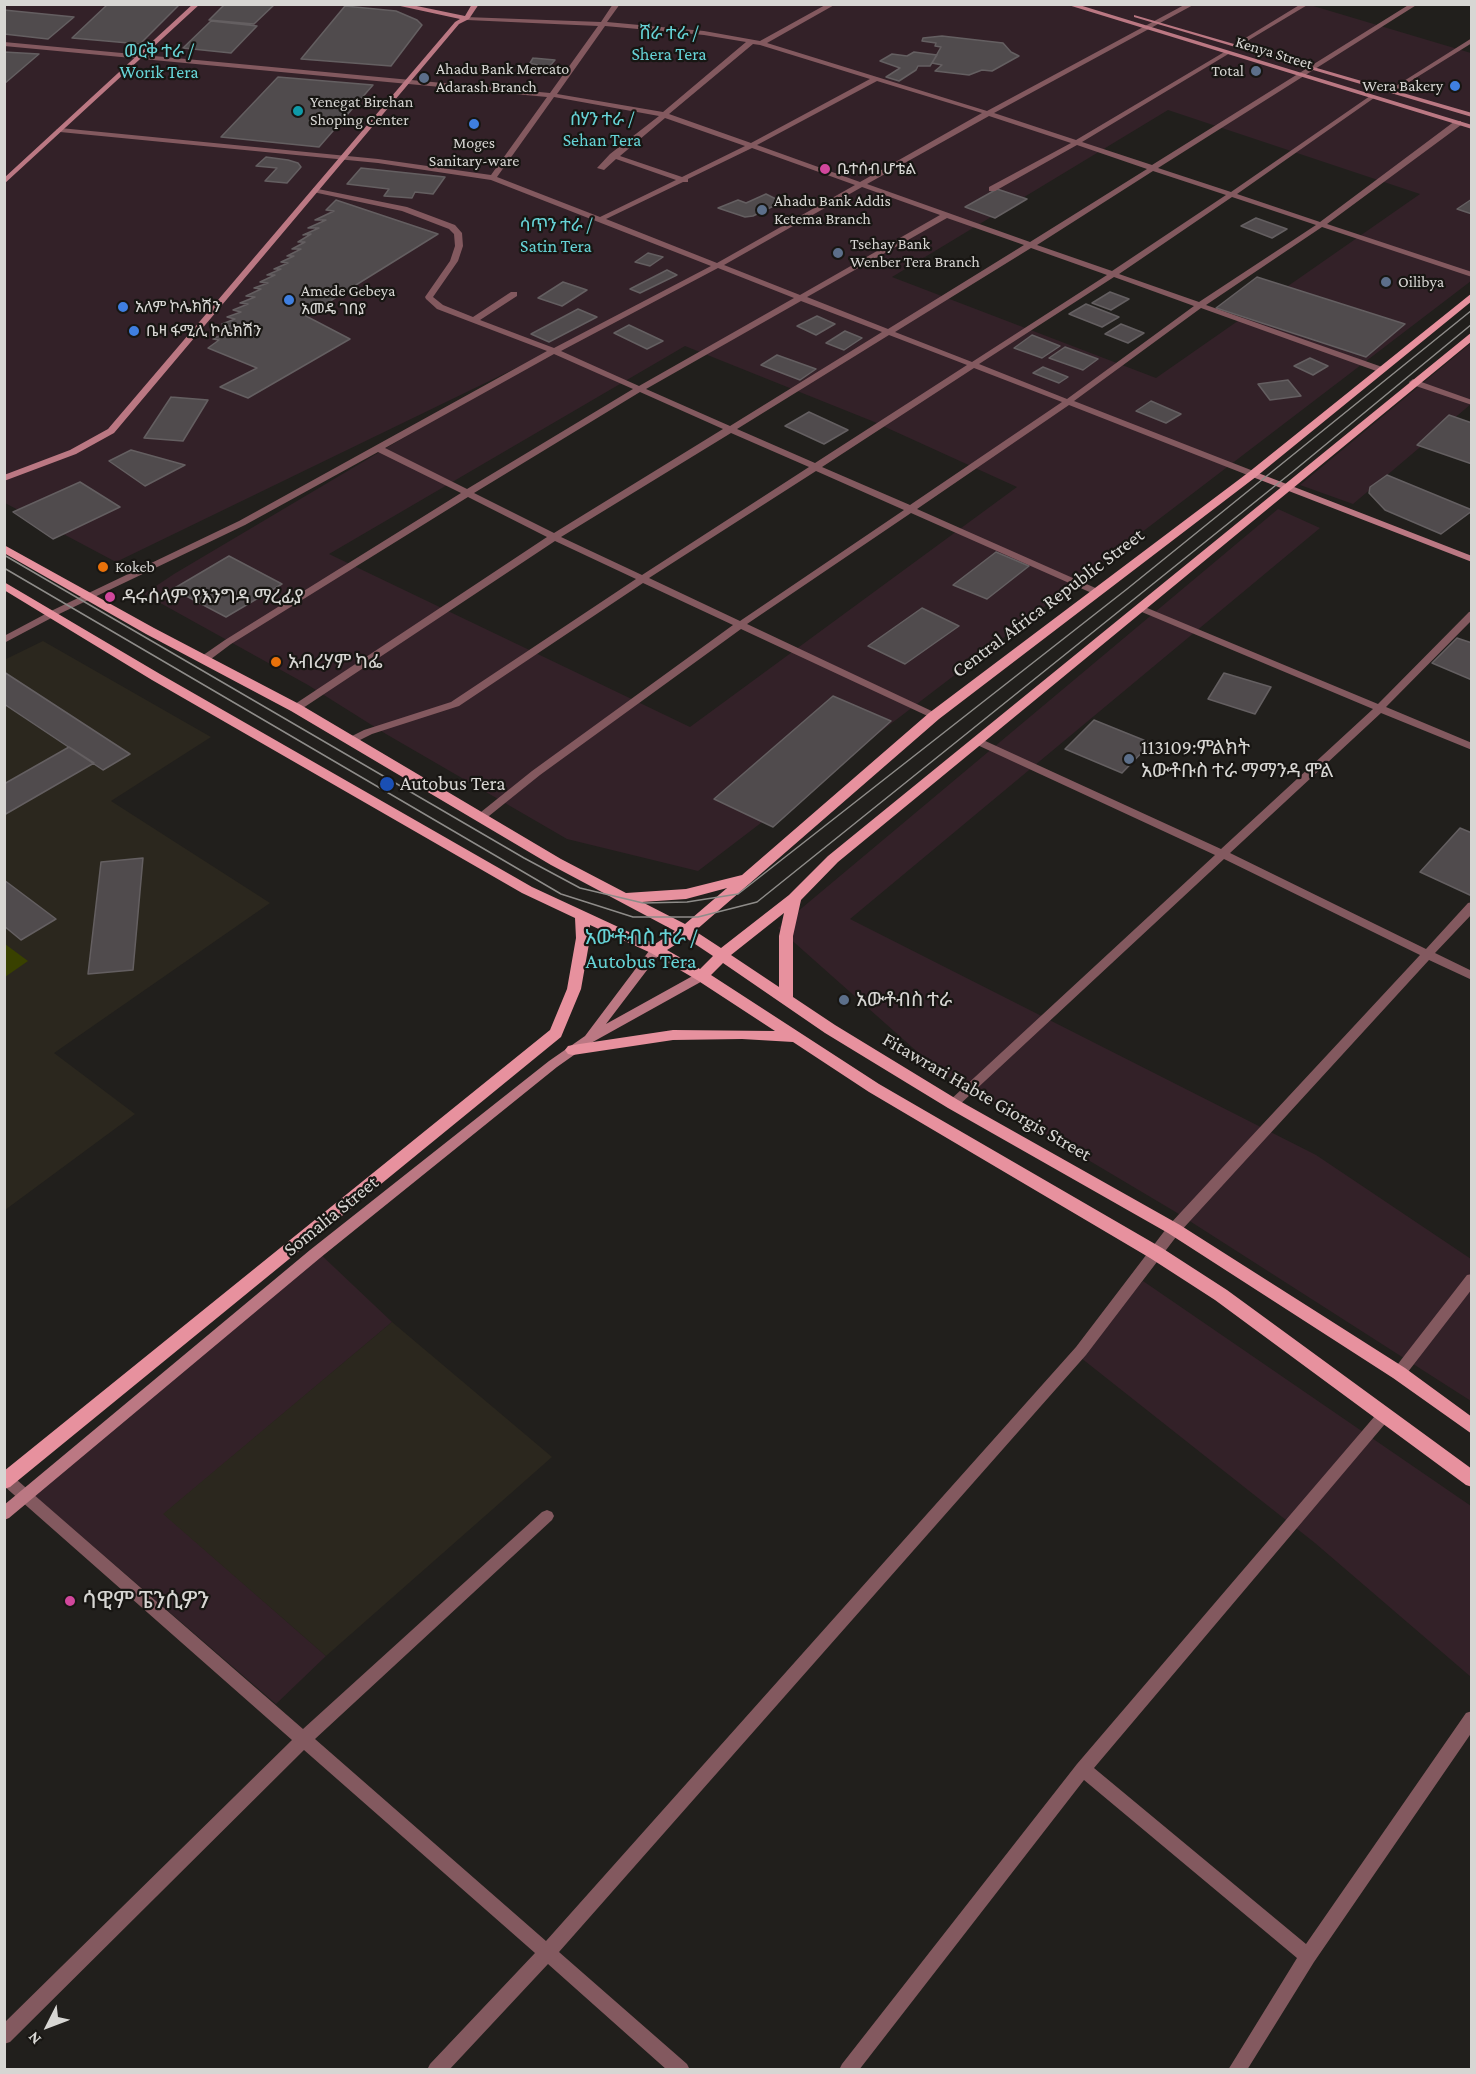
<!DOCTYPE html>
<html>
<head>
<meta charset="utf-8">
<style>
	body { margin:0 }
	#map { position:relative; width:1476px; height:2074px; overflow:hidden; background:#211f1c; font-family:"Crimson Pro",serif }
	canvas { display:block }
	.frame { position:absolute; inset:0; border:6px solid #d7d6d3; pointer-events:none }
	.north { position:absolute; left:18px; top:1996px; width:60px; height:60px; -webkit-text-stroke:4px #181613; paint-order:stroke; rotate:228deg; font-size:16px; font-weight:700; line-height:24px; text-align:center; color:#d7d6d3 }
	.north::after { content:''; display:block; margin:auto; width:21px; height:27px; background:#d7d6d3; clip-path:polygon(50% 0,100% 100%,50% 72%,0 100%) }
</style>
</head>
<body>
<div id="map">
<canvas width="1476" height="2074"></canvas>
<div class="frame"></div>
<div class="north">N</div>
</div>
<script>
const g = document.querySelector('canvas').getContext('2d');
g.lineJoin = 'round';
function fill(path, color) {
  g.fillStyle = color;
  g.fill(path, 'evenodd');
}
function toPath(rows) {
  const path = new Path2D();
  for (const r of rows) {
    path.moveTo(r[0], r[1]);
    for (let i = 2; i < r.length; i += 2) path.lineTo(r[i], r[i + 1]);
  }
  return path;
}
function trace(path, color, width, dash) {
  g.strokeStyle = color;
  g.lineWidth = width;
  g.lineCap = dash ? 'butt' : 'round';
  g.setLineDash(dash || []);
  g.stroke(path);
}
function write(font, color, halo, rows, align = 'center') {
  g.font = font + ' "Crimson Pro","Noto Sans Ethiopic",serif';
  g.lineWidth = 4.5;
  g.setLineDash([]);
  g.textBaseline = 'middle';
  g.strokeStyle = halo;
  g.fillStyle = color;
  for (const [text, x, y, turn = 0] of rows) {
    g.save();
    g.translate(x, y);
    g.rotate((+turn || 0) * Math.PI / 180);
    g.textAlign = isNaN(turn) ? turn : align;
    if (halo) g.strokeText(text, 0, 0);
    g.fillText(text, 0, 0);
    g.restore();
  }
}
const commercial = toPath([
	[4,5,1310,5,1471,53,1471,281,698,871,567,839,386,734,308,685,144,594,174,574,543,355,116,562,5,503],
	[1168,110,1420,194,1156,378,892,277],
	[685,346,872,421,1017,487,690,727,329,554],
	[1471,343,1471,404,1353,504,1300,485],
	[1278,509,1320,528,850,919,1316,1155,1471,1259,1471,1401,1174,1211,940,1072,778,928],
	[316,1250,392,1322,164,1514,326,1656,276,1704,28,1490],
	[1143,1281,1471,1506,1471,1677,1315,1543,1076,1354]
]);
const built = toPath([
	[43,641,211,737,111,801,270,903,54,1053,135,1114,5,1210,4,660],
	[392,1322,552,1457,326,1656,163,1514]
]);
const green = toPath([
	[5,944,28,961,5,977]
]);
const building = toPath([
	[108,4,180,4,140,44,72,38,108,4],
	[225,4,275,4,254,24,209,20,225,4],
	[345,6,396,11,417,20,422,25,391,66,301,59,345,6],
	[4,10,74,17,48,39,4,34,4,10],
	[211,21,257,26,231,53,183,48,211,21],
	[942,36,1003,43,1011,52,1019,56,992,71,982,70,969,75,935,71,942,65,932,63,941,47,935,46,936,43,922,41,923,38,942,36],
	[4,52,39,54,4,84,4,52],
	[914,52,937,55,930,66,918,66,916,70,899,81,886,77,900,68,880,61,892,54,907,56,914,52],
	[533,58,555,60,543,74,525,73,537,65,530,63,533,58],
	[278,77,373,85,319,147,221,137,278,77],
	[266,157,288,160,298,163,301,167,287,183,265,181,277,168,256,166,266,157],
	[361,168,445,177,433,194,415,192,412,198,384,196,389,189,347,184,361,168],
	[997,189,1027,199,995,218,965,207,997,189],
	[766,194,782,202,753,216,745,217,718,208,738,200,746,203,766,194],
	[1472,199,1472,214,1457,209,1472,199],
	[336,200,438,234,306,316,350,339,248,398,220,387,257,368,208,348,219,340,213,339,225,333,218,331,230,326,222,324,235,319,227,317,241,312,233,310,248,304,240,303,255,297,246,296,261,289,254,288,268,283,260,282,275,275,267,275,281,269,274,269,288,263,281,262,294,256,287,256,301,249,292,249,305,242,298,242,311,234,303,235,319,228,308,228,326,220,315,220,334,211,326,210,336,200],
	[1256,218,1287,229,1272,238,1241,226,1256,218],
	[648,253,663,257,650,266,635,262,648,253],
	[667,270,677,275,640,293,630,289,667,270],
	[1257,277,1405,324,1366,357,1216,308,1257,277],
	[563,282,587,290,562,306,538,298,563,282],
	[1110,292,1129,299,1111,310,1092,303,1110,292],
	[1086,304,1119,317,1102,327,1069,314,1086,304],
	[578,309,597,317,549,342,531,334,578,309],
	[817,316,835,324,816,335,797,326,817,316],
	[1121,324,1144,333,1128,343,1105,334,1121,324],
	[629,325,663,341,647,349,614,333,629,325],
	[845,331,862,338,844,350,826,343,845,331],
	[1032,335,1060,346,1042,358,1014,348,1032,335],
	[1065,347,1098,359,1083,370,1049,358,1065,347],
	[777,355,816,369,800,380,761,365,777,355],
	[1310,358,1328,366,1313,375,1294,366,1310,358],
	[1043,367,1068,377,1059,383,1033,373,1043,367],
	[1288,380,1301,396,1270,400,1258,384,1288,380],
	[171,397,208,400,183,441,144,438,171,397],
	[1151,401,1181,414,1166,423,1136,411,1151,401],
	[809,412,848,430,824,444,785,426,809,412],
	[1449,415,1472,423,1472,464,1417,445,1449,415],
	[131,450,185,465,145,486,109,461,131,450],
	[1387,475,1472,510,1472,511,1441,534,1385,510,1369,493,1370,487,1387,475],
	[80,482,120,507,53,539,13,512,80,482],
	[996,552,1029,566,987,599,953,585,996,552],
	[229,556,282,584,226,617,173,589,229,556],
	[922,608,959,626,905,664,868,646,922,608],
	[1457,638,1472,643,1472,680,1432,663,1457,638],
	[4,672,130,754,103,770,4,704,4,672],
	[1224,673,1271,687,1255,714,1208,699,1224,673],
	[833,696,891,721,773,827,714,799,833,696],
	[1094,720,1151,743,1122,773,1065,749,1094,720],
	[69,747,94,763,4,815,4,784,69,747],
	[1460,828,1472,833,1472,896,1420,872,1460,828],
	[143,858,133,970,88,974,101,862,143,858],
	[4,880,56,919,21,940,4,926,4,880]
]);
const street = toPath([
	[613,4,620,4,607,22,704,31,760,41,827,4,836,4,767,43,987,111,1186,4,1195,4,994,113,1076,140,1226,51,1230,51,1230,53,1082,142,1152,165,1410,4,1418,4,1158,168,1231,192,1370,96,1374,96,1374,98,1237,194,1320,222,1455,121,1461,121,1461,125,1327,224,1472,272,1472,277,1322,227,1206,305,1385,368,1385,372,1379,372,1201,308,1074,401,1256,472,1256,476,1250,476,1069,405,917,509,1100,590,1100,594,1094,594,911,513,747,624,938,714,939,716,938,718,934,719,741,629,540,775,484,820,476,820,475,818,476,816,532,771,733,625,643,583,459,706,372,734,354,743,346,743,345,741,346,739,364,730,451,702,636,579,555,541,300,710,292,710,291,708,292,706,547,537,468,497,231,644,207,662,199,662,199,658,225,640,461,493,378,452,245,525,57,615,4,643,4,636,51,611,239,521,547,351,437,309,426,299,425,297,450,261,455,246,454,234,449,229,402,211,313,192,313,188,407,207,455,225,462,233,463,246,458,261,433,297,443,305,473,317,511,292,517,292,517,296,480,320,554,348,711,266,491,180,378,163,60,132,56,130,60,128,378,159,491,175,547,97,4,46,4,42,550,93,598,26,467,20,465,19,465,17,601,22,613,4],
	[605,26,704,35,746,42,663,112,557,94,605,26],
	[753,44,760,45,870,79,751,143,669,114,753,44],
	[877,81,982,113,860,182,757,145,877,81],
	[554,97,659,116,610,154,597,168,604,170,616,159,676,180,600,217,497,177,554,97],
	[989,116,1071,143,989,187,989,191,995,191,1077,145,1147,169,1030,242,867,184,989,116],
	[665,118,745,146,682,177,620,156,665,118],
	[752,148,855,185,717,263,606,219,683,182,688,182,688,179,752,148],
	[1153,171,1226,195,1112,271,1037,245,1153,171],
	[862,187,940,215,800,295,724,265,862,187],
	[1232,197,1316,225,1199,302,1119,274,1232,197],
	[947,218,1024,245,888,329,807,297,947,218],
	[1031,248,1107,275,972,362,895,332,1031,248],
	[718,268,794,298,639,386,561,351,718,268],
	[1114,277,1194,306,1067,399,979,364,1114,277],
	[801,301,882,332,730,426,646,389,801,301],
	[889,335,967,365,815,463,737,429,889,335],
	[554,354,633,389,467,489,385,448,554,354],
	[974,368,1062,402,910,505,822,467,974,368],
	[640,392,723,429,554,533,474,493,640,392],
	[731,433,809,467,642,575,561,537,731,433],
	[816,471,904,510,740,621,649,578,816,471],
	[1301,4,1309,4,1239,46,1234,45,1301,4],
	[1472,38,1472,43,1393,92,1388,91,1472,38],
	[1413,379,1472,400,1472,405,1410,384,1409,382,1413,379],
	[1140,605,1378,704,1469,612,1472,611,1472,620,1386,707,1472,743,1472,750,1381,713,1230,853,1426,949,1468,903,1472,902,1472,914,1435,953,1472,971,1472,980,1429,960,1179,1233,1086,1355,559,1952,687,2064,690,2070,667,2070,548,1964,449,2070,427,2070,430,2064,535,1953,304,1750,10,2042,4,2044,4,2023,292,1740,4,1486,4,1471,9,1473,303,1729,542,1512,547,1510,552,1512,554,1516,552,1520,315,1739,546,1941,1076,1347,1169,1225,1420,955,1224,859,957,1107,949,1107,947,1104,949,1101,1215,855,973,743,972,741,973,739,981,739,1221,849,1373,709,1137,610,1137,606,1140,605],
	[1472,1274,1472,1289,1404,1377,1399,1379,1394,1377,1392,1373,1394,1369,1467,1275,1472,1274],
	[1385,1408,1390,1410,1392,1414,1390,1418,1094,1768,1306,1944,1466,1713,1472,1711,1472,1732,1314,1962,1247,2070,1228,2070,1297,1958,1084,1780,859,2070,839,2070,842,2064,1077,1764,1380,1410,1385,1408]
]);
const secondary = toPath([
	[193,4,200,4,4,184,4,178,193,4],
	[391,4,407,4,465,16,472,4,479,4,469,19,459,24,114,433,76,454,4,481,4,475,70,450,108,429,455,22,460,19,391,4],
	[1065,4,1076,4,1472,125,1472,129,1065,4],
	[1134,15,1472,113,1472,117,1134,17,1134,15],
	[1253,471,1472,556,1472,562,1250,476,1248,474,1253,471],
	[656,946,660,947,662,950,660,953,606,1024,698,973,706,973,708,976,706,979,591,1043,557,1067,320,1258,9,1518,4,1520,4,1505,310,1250,549,1061,585,1036,652,947,656,946]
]);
const primary = toPath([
	[1472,293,1472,301,1257,476,939,719,695,931,721,948,789,895,828,856,1472,332,1472,341,838,862,801,900,793,936,793,997,835,1025,958,1100,1180,1225,1405,1368,1472,1417,1472,1434,1393,1378,1168,1233,948,1108,825,1033,723,963,711,975,879,1084,1162,1248,1227,1290,1472,1469,1472,1487,1466,1485,1215,1300,1150,1258,869,1092,793,1042,742,1039,673,1040,573,1055,568,1054,565,1050,568,1046,573,1045,673,1030,775,1031,697,980,651,953,590,925,590,938,581,989,561,1037,10,1487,4,1489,4,1471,550,1030,567,989,576,938,575,918,522,893,152,680,4,590,4,582,160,674,532,887,655,944,675,931,551,865,291,711,146,634,4,553,4,545,154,628,301,705,561,859,626,893,686,889,742,875,929,713,1249,472,1472,293],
	[727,888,685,924,642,902,686,899,727,888],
	[784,913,779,936,779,987,731,955,784,913],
	[686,938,713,956,700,969,667,950,686,938]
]);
const tram = toPath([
	[4,555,524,858,580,888,643,903,687,902,738,894,1127,589,1472,310],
	[4,568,561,894,633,917,698,917,757,902,1296,469,1472,324]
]);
const markers = [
	[1256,71,6,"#5c6f8a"],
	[424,78,6,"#5c6f8a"],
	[1455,86,6,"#3f7fe0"],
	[298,111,6,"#0f9aa8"],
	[474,124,6,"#3f7fe0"],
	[825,169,6,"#d1479c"],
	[762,210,6,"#5c6f8a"],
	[838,253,6,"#5c6f8a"],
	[1386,282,6,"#5c6f8a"],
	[289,300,6,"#3f7fe0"],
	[123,307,6,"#3f7fe0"],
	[134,331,6,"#3f7fe0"],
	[103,567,6,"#e8710a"],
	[110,597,6,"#d1479c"],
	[276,662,6,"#e8710a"],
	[1129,759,6,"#5c6f8a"],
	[387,784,8,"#1a4fb4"],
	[844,1000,6,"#5c6f8a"],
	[70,1601,6,"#d1479c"]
];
const farStreetnames = [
	["Kenya Street",1274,53,17]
];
const farPoinames = [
	["Ahadu Bank Mercato",436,69],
	["Adarash Branch",436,87],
	["Total",1244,71,"right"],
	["Wera Bakery",1443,86,"right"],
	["Yenegat Birehan",310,102],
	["Shoping Center",310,120],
	["Moges",474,143,"center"],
	["Sanitary-ware",474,161,"center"],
	["ቤተሰብ ሆቴል",837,169],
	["Ahadu Bank Addis",774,201],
	["Ketema Branch",774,219],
	["Tsehay Bank",850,244],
	["Wenber Tera Branch",850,262],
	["Oilibya",1398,282],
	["Amede Gebeya",301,291],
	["አመዴ ገበያ",301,309],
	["አለም ኮሌክሽን",135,307],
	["ቤዛ ፋሚሊ ኮሌክሽን",146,331],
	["Kokeb",115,567]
];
const farNeighbourhoodnames = [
	["ሸራ ተራ /",669,33],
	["Shera Tera",669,54],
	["ወርቅ ተራ /",159,51],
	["Worik Tera",159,72],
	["ሰሃን ተራ /",602,119],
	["Sehan Tera",602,140],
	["ሳጥን ተራ /",556,225],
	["Satin Tera",556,246]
];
const poiNames = [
	["ዳሩሰላም የእንግዳ ማረፊያ",122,597],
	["አብረሃም ካፌ",288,662],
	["113109:ምልክት",1141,748],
	["አውቶቡስ ተራ ማማንዳ ሞል",1141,771],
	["Autobus Tera",400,784],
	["አውቶብስ ተራ",856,1000]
];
const streetNames = [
	["Central Africa Republic Street",1048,603,-37],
	["Fitawrari Habte Giorgis Street",987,1097,30],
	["Somalia Street",331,1216,-39]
];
const neighbourhoodNames = [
	["አውቶብስ ተራ /",641,938],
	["Autobus Tera",641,962]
];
const nearPoinames = [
	["ሳዊም ፔንሲዎን",82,1601]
];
fill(commercial, '#332128');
fill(built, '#2b271e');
fill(green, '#394100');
fill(building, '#504b4d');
trace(building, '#645f61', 1.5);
fill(street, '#83595f');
fill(secondary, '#bb7883');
fill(primary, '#e7919e');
trace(tram, '#8e8c89', 1.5);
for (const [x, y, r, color] of markers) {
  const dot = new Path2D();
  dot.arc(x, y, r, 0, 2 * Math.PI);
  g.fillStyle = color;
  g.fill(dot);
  trace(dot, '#181613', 2);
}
write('16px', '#d7d6d3', '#181613', farStreetnames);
write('16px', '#d7d6d3', '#181613', farPoinames, 'left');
write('18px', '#66d3d6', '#181613', farNeighbourhoodnames);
write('20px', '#d7d6d3', '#181613', poiNames, 'left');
write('20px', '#d7d6d3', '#181613', streetNames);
write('21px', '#66d3d6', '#181613', neighbourhoodNames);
write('24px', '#d7d6d3', '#181613', nearPoinames, 'left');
</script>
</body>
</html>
